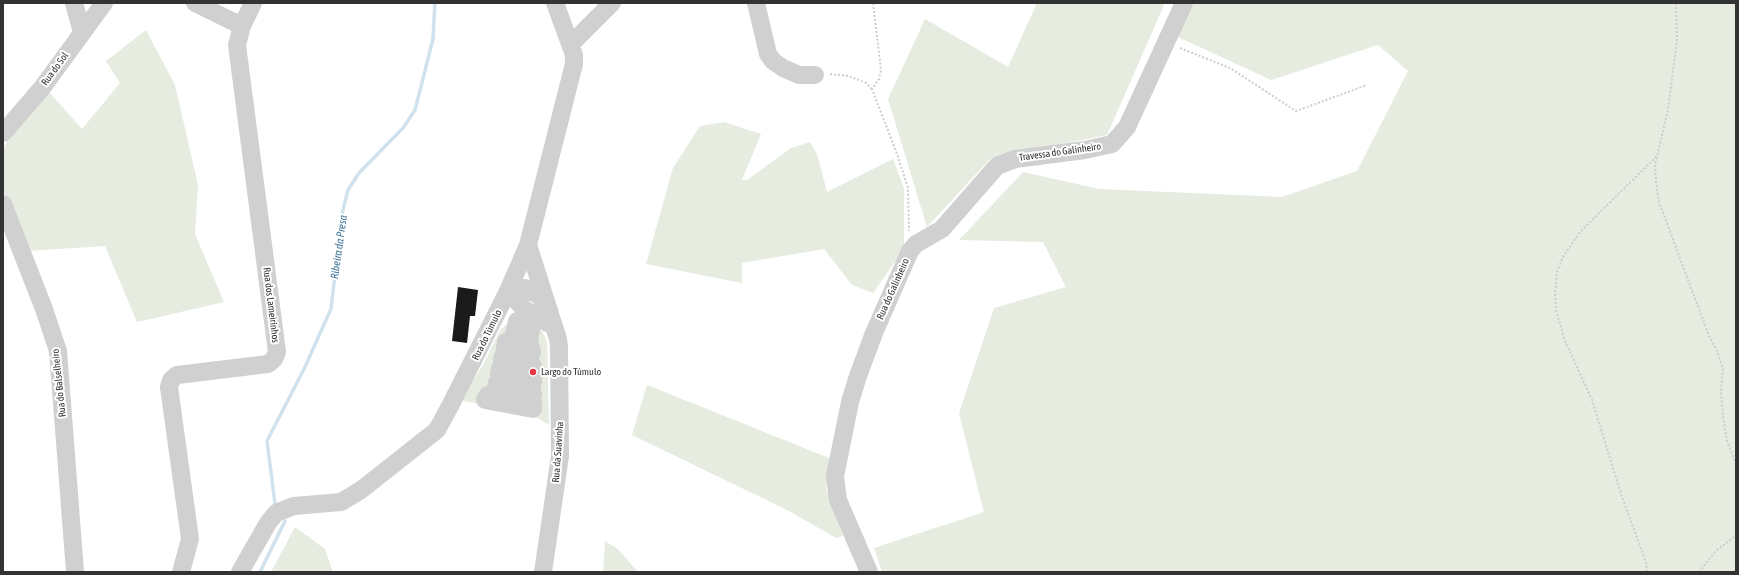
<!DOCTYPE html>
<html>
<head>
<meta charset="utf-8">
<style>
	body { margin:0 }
	#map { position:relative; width:1739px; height:575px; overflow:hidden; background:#fff; font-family:"Asap Condensed",sans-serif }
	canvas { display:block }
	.frame { position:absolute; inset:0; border:4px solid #333; pointer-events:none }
</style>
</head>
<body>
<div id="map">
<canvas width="1739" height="575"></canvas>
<div class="frame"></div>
</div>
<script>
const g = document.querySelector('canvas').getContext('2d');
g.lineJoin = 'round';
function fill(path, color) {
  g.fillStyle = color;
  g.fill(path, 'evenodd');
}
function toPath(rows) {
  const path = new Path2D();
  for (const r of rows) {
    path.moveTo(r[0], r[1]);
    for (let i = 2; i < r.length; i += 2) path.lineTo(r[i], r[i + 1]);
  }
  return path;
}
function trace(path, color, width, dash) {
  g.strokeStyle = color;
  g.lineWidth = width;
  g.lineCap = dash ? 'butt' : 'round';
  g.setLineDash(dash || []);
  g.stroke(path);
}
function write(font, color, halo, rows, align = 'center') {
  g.font = font + ' "Asap Condensed",sans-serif';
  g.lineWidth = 4;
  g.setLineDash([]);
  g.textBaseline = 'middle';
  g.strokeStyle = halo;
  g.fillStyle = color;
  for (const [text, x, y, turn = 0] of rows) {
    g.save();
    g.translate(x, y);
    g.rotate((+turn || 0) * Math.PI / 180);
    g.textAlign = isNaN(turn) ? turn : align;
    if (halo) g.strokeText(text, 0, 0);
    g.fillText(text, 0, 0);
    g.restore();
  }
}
const green = toPath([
	[1037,3,1161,3,1164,5,1107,135,991,158,927,227,888,99,925,19,1008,67],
	[1192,3,1736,3,1736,572,882,572,874,548,984,512,959,413,994,308,1066,287,1043,242,959,240,1023,172,1099,189,1282,197,1357,171,1408,71,1378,45,1271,80,1178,37],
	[146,30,175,85,198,185,195,234,224,302,137,322,105,246,27,251,3,189,3,150,9,137,49,92,82,129,120,83,106,61],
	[724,122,761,134,742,180,747,180,791,148,810,142,817,154,827,192,893,159,904,188,904,249,873,293,852,285,824,249,742,263,742,283,646,264,673,168,700,126],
	[510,322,539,328,543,333,547,342,549,425,528,412,463,401,463,396,483,365,497,336,501,329],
	[647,385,834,460,826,488,843,536,836,538,787,510,632,435],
	[295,527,325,549,333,572,271,572],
	[605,541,618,549,638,572,603,572]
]);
const stream = toPath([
	[275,504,267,441,304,369,331,309,342,214,348,190,359,173,403,128,415,110,433,39,435,3],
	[260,572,285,521]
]);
const building = toPath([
	[458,287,478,290,475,316,470,316,467,343,452,341]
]);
const path = toPath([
	[873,3,881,70,879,79,872,89,897,154,908,188,909,231],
	[1676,3,1677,40,1668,110,1655,165,1656,183,1659,202,1709,336,1717,351,1723,369,1721,390,1723,417,1727,441,1736,464],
	[1180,48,1230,68,1296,111,1367,85],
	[830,74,849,76,866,83,872,89],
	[1647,572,1646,562,1621,494,1592,400,1565,341,1556,310,1555,294,1557,272,1563,257,1580,232,1657,156],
	[1699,572,1714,553,1736,535]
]);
const minor = toPath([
	[74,3,82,32],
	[195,3,242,26],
	[756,3,768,54,773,61,783,68,799,75,815,75],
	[571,44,612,3],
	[3,133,42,88,104,3],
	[3,204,44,309,58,351,75,572],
	[528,245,558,339,559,347,560,456,543,572],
	[546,302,538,295,525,288,508,291,525,310,540,316,547,323],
	[517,321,532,324,528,347,531,348,532,352,522,350,520,360,531,362,533,367,519,364,518,373,532,376,533,381,517,378,516,387,532,390,533,395,515,392,514,401,533,404,533,409,485,400,488,395,502,398,504,389,496,387,497,383,506,385,508,376,499,374,500,369,510,372,512,363,502,360,503,356,513,358,515,349,505,347,506,342,512,343,517,321],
	[181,572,190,539,169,387,171,380,177,375,268,364,274,359,277,352,237,45,242,26,253,3],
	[240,572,268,523,276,513,294,506,341,502,361,490,437,430,450,406,508,291,528,245,574,64,574,55,555,3],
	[869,572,838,500,835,476,850,402,858,376,874,333,910,251,916,244,942,229,997,166,1015,159,1085,150,1112,144,1127,127,1184,3]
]);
const markers = [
	[533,372,4,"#e63946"]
];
const streetNames = [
	["Rua do Sol",55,69,-54],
	["Travessa do Galinheiro",1060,152,-8],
	["Rua do Galinheiro",893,289,-66],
	["Rua dos Lameirinhos",271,305,83],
	["Rua do Túmulo",487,335,-64],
	["Rua do Balselheiro",59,383,-96],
	["Rua da Suavinha",558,452,-86]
];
const poiNames = [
	["Largo do Túmulo",541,372]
];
const waterNames = [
	["Ribeira da Presa",339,247,-82]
];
fill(green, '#e6ecdf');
trace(stream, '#cfe2ee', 3.5);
fill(building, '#1a1a1a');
trace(path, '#cdcdcd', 2, [2, 2]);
trace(minor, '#d0d0d0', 18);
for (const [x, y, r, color] of markers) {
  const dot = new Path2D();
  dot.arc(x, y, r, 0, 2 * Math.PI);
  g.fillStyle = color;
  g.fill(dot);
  trace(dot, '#fff', 1.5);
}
write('10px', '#333', '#fff', streetNames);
write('10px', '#333', '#fff', poiNames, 'left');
write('italic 11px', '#3f7597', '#fff', waterNames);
</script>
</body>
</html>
